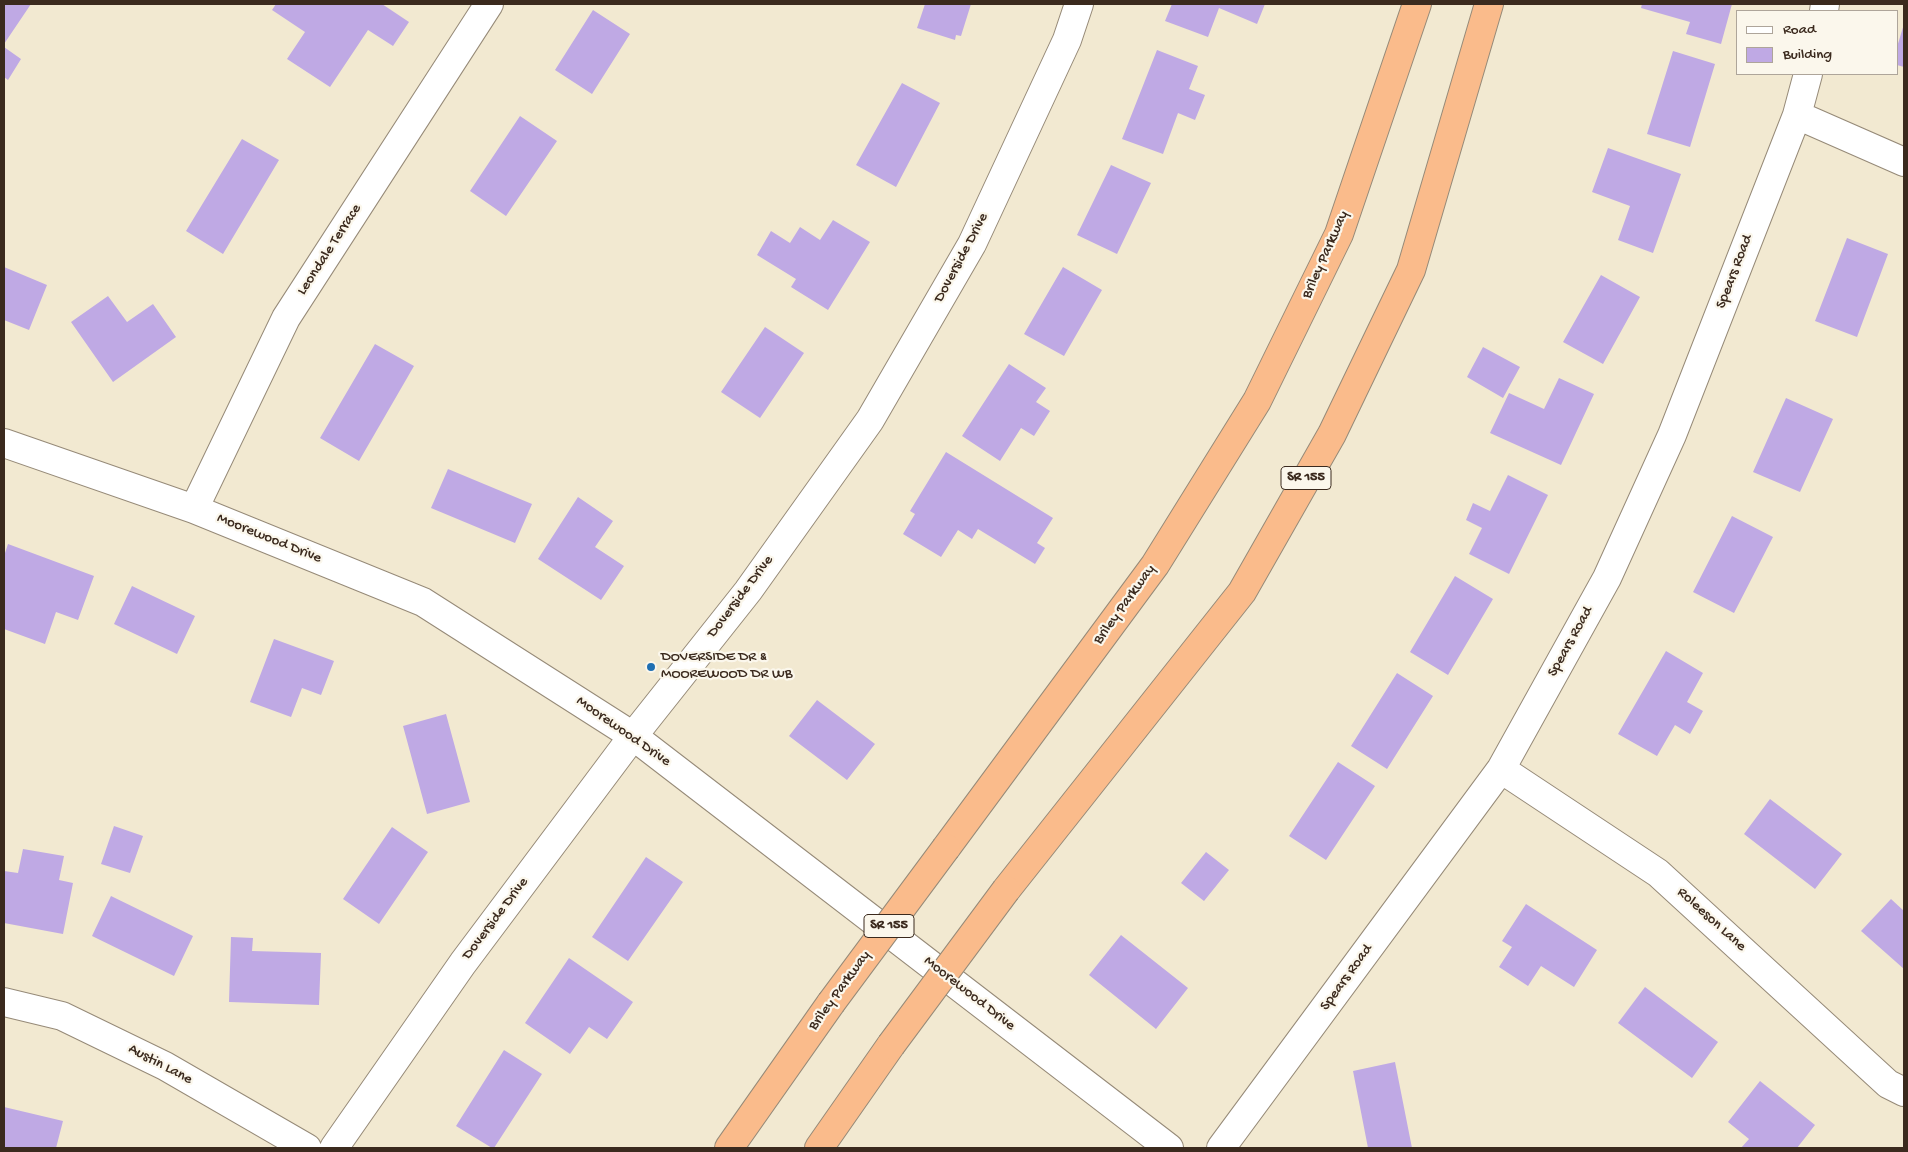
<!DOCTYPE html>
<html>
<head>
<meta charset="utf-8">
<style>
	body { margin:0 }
	#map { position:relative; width:1908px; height:1152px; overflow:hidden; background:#f2e9d1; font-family:"Gochi Hand",sans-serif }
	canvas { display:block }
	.frame { position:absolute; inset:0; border:5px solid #3b2a1e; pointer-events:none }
	.legend { position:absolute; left:1736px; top:10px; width:162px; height:65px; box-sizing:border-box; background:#fbf7ec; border:1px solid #aea59a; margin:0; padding:6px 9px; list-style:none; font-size:15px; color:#3b2a1e }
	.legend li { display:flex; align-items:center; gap:10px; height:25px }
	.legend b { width:25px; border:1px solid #aea59a }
</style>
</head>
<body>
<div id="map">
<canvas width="1908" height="1152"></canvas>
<div class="frame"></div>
<ul class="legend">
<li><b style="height:6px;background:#fff"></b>Road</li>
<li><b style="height:14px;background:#bfa9e4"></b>Building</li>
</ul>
</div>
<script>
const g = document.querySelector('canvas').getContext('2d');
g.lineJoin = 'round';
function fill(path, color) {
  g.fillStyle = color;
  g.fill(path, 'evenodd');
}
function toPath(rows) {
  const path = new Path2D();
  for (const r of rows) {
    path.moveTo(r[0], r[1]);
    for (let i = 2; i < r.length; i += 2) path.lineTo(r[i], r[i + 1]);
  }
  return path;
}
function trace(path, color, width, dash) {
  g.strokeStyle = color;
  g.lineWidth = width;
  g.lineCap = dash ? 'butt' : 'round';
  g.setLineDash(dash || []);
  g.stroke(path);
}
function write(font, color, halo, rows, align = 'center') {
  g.font = font + ' "Gochi Hand",sans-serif';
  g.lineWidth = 4.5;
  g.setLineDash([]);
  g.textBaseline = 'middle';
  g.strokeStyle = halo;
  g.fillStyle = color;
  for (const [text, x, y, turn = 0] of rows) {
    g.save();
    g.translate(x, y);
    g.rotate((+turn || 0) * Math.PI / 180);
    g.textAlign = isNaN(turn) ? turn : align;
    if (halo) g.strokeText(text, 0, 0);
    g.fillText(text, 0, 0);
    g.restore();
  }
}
const building = toPath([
	[4,4,31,4,4,44],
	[276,4,382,4,409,22,393,46,368,30,330,87,287,59,305,32,272,10],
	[925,4,971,4,961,36,956,35,955,40,917,28],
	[1172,4,1265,4,1257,24,1219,8,1208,37,1165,21],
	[1642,4,1732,4,1721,44,1686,34,1690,22,1641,8],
	[593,10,630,34,592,94,555,70],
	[1904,24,1904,67,1897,65,1897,47],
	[4,47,21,59,8,80,4,77],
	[1157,50,1198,66,1189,89,1205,95,1195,120,1178,113,1163,154,1122,139],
	[1673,51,1715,64,1690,147,1647,134],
	[902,83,940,103,896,187,856,165],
	[520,116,557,141,506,216,470,191],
	[242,139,279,160,223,254,186,231],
	[1608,148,1681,174,1653,253,1618,240,1630,206,1592,192],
	[1111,165,1151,183,1117,254,1077,235],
	[833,220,870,242,828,310,791,287,796,279,757,255,771,231,790,243,800,227,820,240],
	[1847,238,1888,254,1857,337,1815,321],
	[4,267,47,285,29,330,4,320],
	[1063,267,1102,290,1064,356,1024,334],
	[1601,275,1640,297,1603,364,1563,342],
	[108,296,127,322,153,304,176,337,113,382,71,322],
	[765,327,804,353,760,418,721,392],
	[375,344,414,366,359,461,320,438],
	[1483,347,1520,367,1503,398,1467,377],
	[1009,364,1046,388,1036,402,1050,411,1034,436,1021,428,1000,461,962,436],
	[1559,378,1594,394,1561,465,1490,433,1509,393,1544,409],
	[1786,398,1833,419,1800,492,1753,472],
	[946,452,1053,518,1037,543,1045,548,1035,564,978,529,972,539,958,530,941,557,903,534,915,514,910,511],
	[448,469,532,504,515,543,431,508],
	[1508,475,1548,495,1509,574,1469,554,1482,528,1466,520,1473,503,1490,511],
	[578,497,613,521,595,547,624,566,601,600,538,559],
	[1732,516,1773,537,1734,613,1693,592],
	[8,544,94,576,78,620,56,612,45,644,4,629,4,556],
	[1455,576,1493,599,1448,675,1410,652],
	[132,586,195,616,177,654,114,624],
	[274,639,334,661,321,695,302,688,291,717,250,702],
	[1666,651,1703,673,1687,702,1703,711,1690,734,1675,725,1657,756,1618,734],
	[1397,673,1433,696,1387,769,1351,746],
	[817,700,875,744,847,780,789,736],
	[446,714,470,802,427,814,403,726],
	[1338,762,1375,786,1326,860,1289,836],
	[1770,799,1842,854,1815,889,1744,834],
	[114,826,143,836,130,873,101,864],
	[392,827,428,852,379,924,343,899],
	[23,849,64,856,59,880,73,883,63,934,4,923,4,871,18,873],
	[1206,852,1229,870,1204,901,1181,883],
	[646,857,683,882,628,961,592,937],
	[111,896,193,936,174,976,92,936],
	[1891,899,1904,911,1904,969,1861,931],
	[1526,904,1597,950,1574,987,1541,966,1528,986,1499,967,1512,947,1502,941],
	[1121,935,1188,988,1156,1029,1089,975],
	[231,937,253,938,252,951,321,953,319,1005,229,1002],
	[569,958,633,1002,607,1039,589,1027,570,1054,525,1023],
	[1645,987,1718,1042,1692,1078,1618,1023],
	[504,1050,542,1074,494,1148,492,1148,456,1126],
	[1395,1062,1412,1148,1368,1148,1353,1071],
	[1760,1081,1815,1125,1797,1148,1741,1148,1749,1139,1728,1122],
	[4,1107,63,1121,56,1148,4,1148]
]);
const minor = toPath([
	[1824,11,1825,4],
	[1797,115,1904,162],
	[4,443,194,509,423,602,633,736,1169,1148],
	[194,509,286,318,489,4],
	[1501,769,1658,873,1888,1084,1904,1092],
	[4,1002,62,1016,165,1066,307,1148],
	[334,1148,463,963,633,736,748,591,870,420,972,244,1067,40,1079,4],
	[1221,1148,1501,769,1607,578,1672,435,1797,115,1808,74]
]);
const motorway = toPath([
	[946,848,1155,565,1257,401,1339,234,1417,4],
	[1006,890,1242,592,1332,434,1411,270,1489,4],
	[729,1148,831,1003],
	[819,1148,891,1045]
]);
const motorwayBridge = toPath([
	[831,1003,946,848],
	[891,1045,1006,890]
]);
const markers = [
	[651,667,5,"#1f6fb2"]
];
const shields = [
	[1306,478,50],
	[889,926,50]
];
const shieldNames = [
	["SR 155",1306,478],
	["SR 155",889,926]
];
const streetNames = [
	["Leondale Terrace",330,250,-57],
	["Briley Parkway",1326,255,-66],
	["Doverside Drive",962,258,-62],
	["Spears Road",1735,272,-69],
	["Moorewood Drive",269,539,22],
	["Doverside Drive",741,597,-53],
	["Briley Parkway",1125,605,-54],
	["Spears Road",1571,642,-61],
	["Moorewood Drive",623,732,35],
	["Doverside Drive",496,919,-53],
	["Roleeson Lane",1711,920,42],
	["Spears Road",1347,978,-54],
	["Briley Parkway",840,991,-54],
	["Moorewood Drive",969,994,38],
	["Austin Lane",160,1065,28]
];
const poiNames = [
	["DOVERSIDE DR &",661,658],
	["MOOREWOOD DR WB",661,675]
];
fill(building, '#bfa9e4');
trace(minor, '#968a78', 30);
trace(motorway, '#968a78', 30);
trace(minor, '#fff', 28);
trace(motorway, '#fabb8b', 28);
trace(motorwayBridge, '#968a78', 30, []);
trace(motorwayBridge, '#fabb8b', 28);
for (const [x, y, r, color] of markers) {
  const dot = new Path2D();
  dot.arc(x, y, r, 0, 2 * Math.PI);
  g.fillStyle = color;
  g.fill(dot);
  trace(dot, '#fbf7ec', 2);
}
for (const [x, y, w] of shields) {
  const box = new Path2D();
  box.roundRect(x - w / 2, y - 11.5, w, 23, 4);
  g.fillStyle = '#fbf7ec';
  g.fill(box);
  trace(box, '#3b2a1e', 1);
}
write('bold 14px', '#3b2a1e', null, shieldNames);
write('15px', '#3b2a1e', '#fbf7ec', streetNames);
write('15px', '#3b2a1e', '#fbf7ec', poiNames, 'left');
</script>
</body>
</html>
